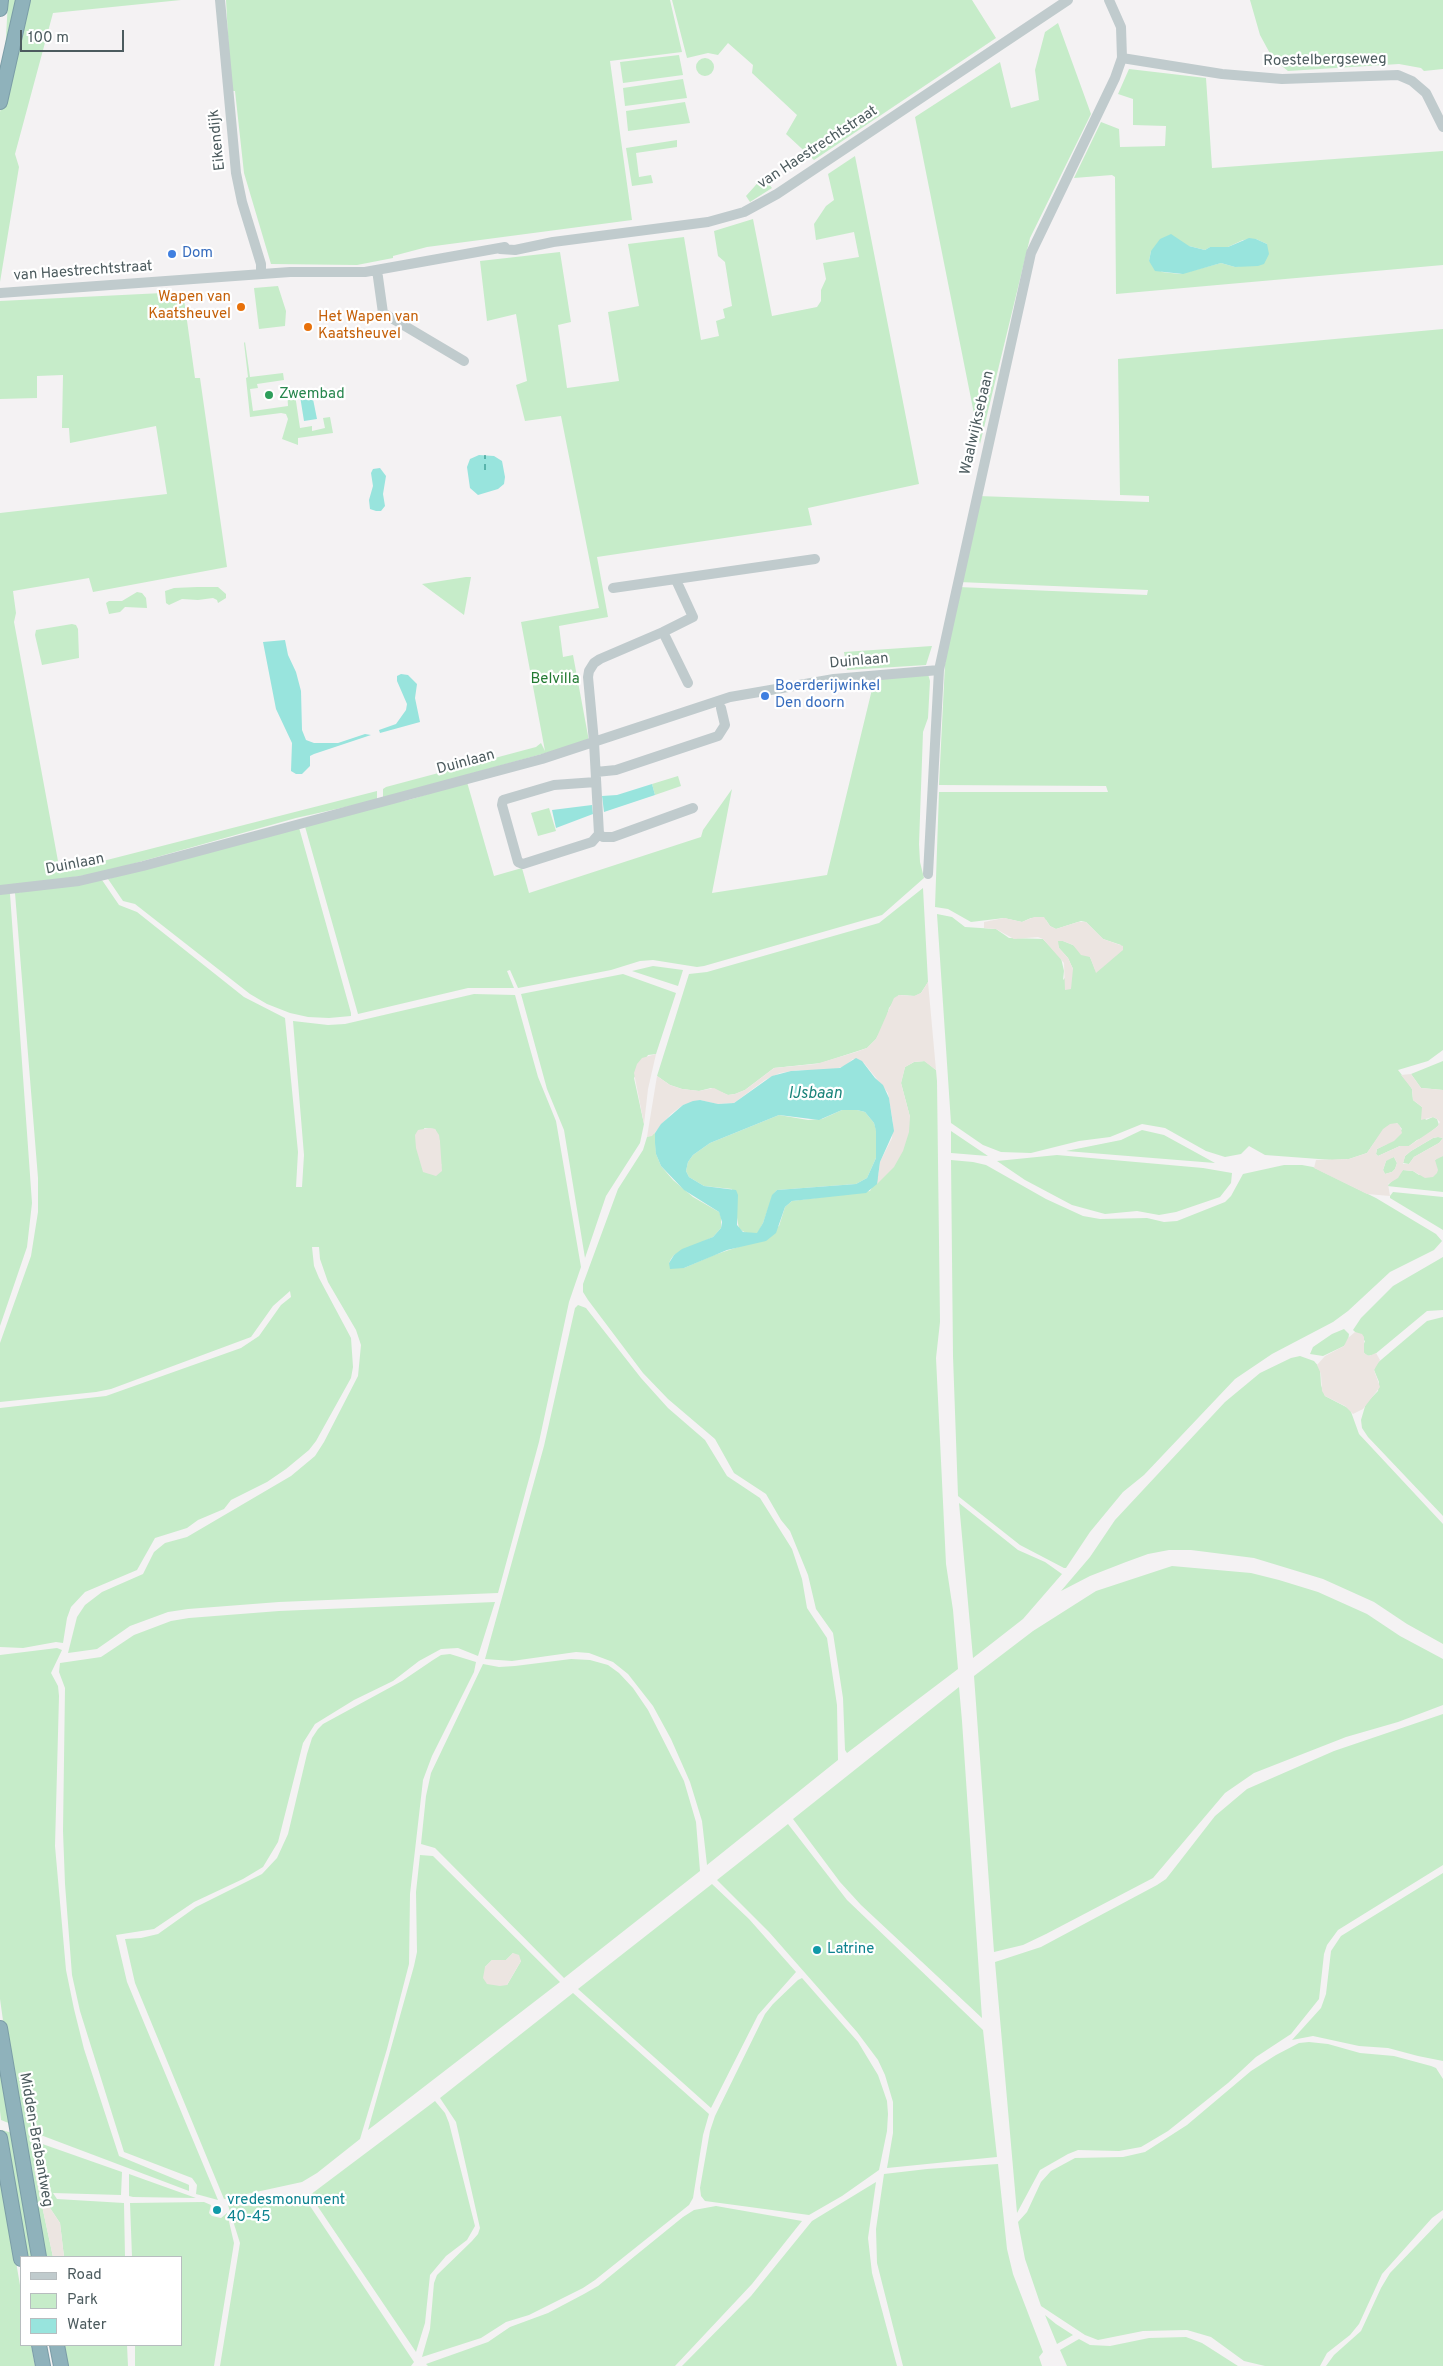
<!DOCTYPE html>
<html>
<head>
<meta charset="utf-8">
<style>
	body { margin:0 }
	#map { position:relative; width:1443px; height:2366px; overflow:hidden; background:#f4f2f3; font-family:Overpass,sans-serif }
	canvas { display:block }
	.legend { position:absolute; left:20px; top:2256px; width:162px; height:90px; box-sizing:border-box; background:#fff; border:1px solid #b7bdbf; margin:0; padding:6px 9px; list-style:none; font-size:15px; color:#4c5b5e }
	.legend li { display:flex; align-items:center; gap:10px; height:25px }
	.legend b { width:25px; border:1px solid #b7bdbf }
	.scale { position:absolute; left:20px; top:30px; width:104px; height:22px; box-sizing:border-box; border:2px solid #4c5b5e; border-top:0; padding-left:6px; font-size:15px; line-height:18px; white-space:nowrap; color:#4c5b5e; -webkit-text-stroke:4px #fff; paint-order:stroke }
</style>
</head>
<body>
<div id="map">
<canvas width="1443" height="2366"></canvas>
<ul class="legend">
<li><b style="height:6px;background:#c0cbcd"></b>Road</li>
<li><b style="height:14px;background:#c6ecc9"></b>Park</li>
<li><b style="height:14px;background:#98e4dd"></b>Water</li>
</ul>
<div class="scale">100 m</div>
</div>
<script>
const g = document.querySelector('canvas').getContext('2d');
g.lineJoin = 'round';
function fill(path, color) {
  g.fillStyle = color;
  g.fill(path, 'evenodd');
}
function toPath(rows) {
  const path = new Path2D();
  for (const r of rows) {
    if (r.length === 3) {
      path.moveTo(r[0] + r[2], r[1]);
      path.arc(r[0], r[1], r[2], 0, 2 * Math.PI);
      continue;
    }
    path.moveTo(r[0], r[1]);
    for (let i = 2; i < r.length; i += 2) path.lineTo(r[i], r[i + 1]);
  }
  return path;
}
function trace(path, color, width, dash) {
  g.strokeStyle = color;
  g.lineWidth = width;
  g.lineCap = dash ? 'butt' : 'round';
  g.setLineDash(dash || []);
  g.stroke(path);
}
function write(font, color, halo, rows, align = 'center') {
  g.font = font + ' Overpass,sans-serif';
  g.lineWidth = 4.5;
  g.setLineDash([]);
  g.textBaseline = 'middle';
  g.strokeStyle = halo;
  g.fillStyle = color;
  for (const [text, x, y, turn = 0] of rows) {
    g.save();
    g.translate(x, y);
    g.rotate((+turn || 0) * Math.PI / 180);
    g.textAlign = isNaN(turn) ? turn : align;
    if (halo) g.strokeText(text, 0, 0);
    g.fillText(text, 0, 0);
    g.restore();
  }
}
const green = toPath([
	[8,0,20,0,1,83,6,38],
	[25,0,181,0,53,13,15,154,19,167,0,282,0,112],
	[226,0,670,0,682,52,610,61,632,220,427,247,393,256,393,258,357,265,271,264,244,173,235,91,231,91],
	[672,0,972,0,996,38,814,160,786,134,797,115,752,73,753,65,728,43,718,55,708,53,687,58],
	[1250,0,1443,0,1443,69,1424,71,1421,68,1399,64,1288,71,1273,59,1260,35],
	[1058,23,1091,114,1030,238,980,444,915,117,1000,62,1011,108,1039,100,1035,70,1045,32],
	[679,55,683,75,623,83,620,62],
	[705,67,9],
	[1129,69,1206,78,1212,168,1443,151,1443,265,1116,294,1115,177,1112,175,1074,178,1101,122,1119,129,1120,147,1165,146,1166,126,1133,125,1133,99,1118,94],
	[1256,239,1267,244,1247,265,1235,267,1221,263,1180,274,1162,272,1149,261,1151,251,1189,246,1205,250,1210,247,1228,247,1243,240],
	[683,79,687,98,625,106,623,88],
	[685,102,690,123,628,131,626,111],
	[677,140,677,147,636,153,639,177,651,175,653,183,632,186,626,148],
	[855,156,919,484,808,508,812,525,597,557,608,617,559,626,563,657,573,655,589,741,383,798,383,789,386,787,536,747,541,743,545,751,521,622,599,608,561,416,525,421,516,385,527,381,516,314,487,321,480,261,560,252,571,322,558,325,567,388,619,381,608,312,639,306,628,244,684,237,701,340,719,336,716,321,725,318,723,309,732,306,725,262,718,256,714,231,753,219,772,316,817,307,821,301,821,290,826,279,823,263,859,257,854,232,816,240,814,224,826,206,834,200,828,174],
	[763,177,772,188,750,202,746,196],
	[278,286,286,311,285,326,259,329,254,288],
	[183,292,195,378,200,378,227,567,93,592,89,578,13,591,16,613,14,622,60,872,377,791,377,800,296,818,100,873,0,888,0,513,167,494,156,426,70,443,69,428,62,428,63,375,37,376,37,398,0,399,0,301],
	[1443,329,1443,1050,1428,1061,1398,1070,1409,1084,1412,1089,1413,1100,1422,1107,1422,1114,1426,1120,1433,1117,1437,1119,1439,1125,1425,1137,1417,1140,1409,1146,1400,1146,1378,1156,1376,1154,1377,1149,1387,1144,1402,1129,1397,1123,1379,1136,1367,1153,1349,1159,1332,1160,1265,1155,1249,1146,1241,1154,1225,1157,1206,1151,1165,1128,1142,1124,1110,1137,1079,1141,1031,1153,1001,1152,983,1145,951,1123,937,914,952,917,965,927,996,929,1009,938,1043,939,1061,958,1064,971,1063,980,1073,969,1068,958,1059,948,1057,941,1063,941,1073,945,1090,957,1095,969,1121,945,1103,939,1086,922,1081,921,1056,929,1050,926,1046,920,1031,918,1022,922,1004,918,971,922,948,909,935,907,939,792,1108,792,1106,786,939,785,945,664,958,587,1147,595,1148,590,959,582,978,496,1149,502,1149,496,1120,495,1118,359],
	[245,342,250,377,283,373,284,380,257,384,258,388,250,389,253,411,288,406,287,389,294,388,300,428,312,426,312,431,325,428,323,418,330,417,333,433,298,438,298,445,282,439,288,419,286,414,281,413,250,417,246,378,248,377,244,343],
	[471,577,464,615,422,584,466,577],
	[197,587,218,587,226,594,226,598,218,603,217,600,213,598,198,600,182,599,169,605,166,603,165,591,174,588],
	[137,592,142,593,146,598,147,608,125,607,120,612,109,614,106,603,109,601,122,601],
	[72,624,76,625,78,629,79,658,42,665,35,635,36,630],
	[932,646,926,665,847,670,844,652],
	[928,674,930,681,928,718,923,732,919,844,920,862,924,878,882,915,704,966,697,967,653,960,640,961,611,970,518,988,510,970,507,971,514,988,468,988,358,1014,304,823,412,799,467,782,494,876,522,868,529,893,701,837,703,830,732,789,712,893,827,875,875,677],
	[678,776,681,786,655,795,652,784],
	[549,808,556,831,538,836,531,813],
	[298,824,351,1013,351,1016,329,1018,308,1017,290,1013,267,1004,250,994,135,904,123,901,108,879],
	[102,880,119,905,137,912,244,997,285,1018,298,1152,296,1187,302,1187,304,1155,293,1021,328,1025,345,1024,474,994,515,995,538,1077,556,1121,581,1267,569,1302,539,1442,498,1593,279,1602,188,1609,168,1612,130,1626,97,1649,68,1653,77,1617,85,1605,102,1592,143,1574,154,1552,165,1543,187,1537,291,1476,315,1456,324,1442,358,1376,361,1345,356,1330,328,1282,320,1259,319,1247,312,1247,314,1266,319,1278,351,1338,353,1367,351,1378,316,1441,309,1450,286,1469,267,1482,231,1500,224,1509,198,1520,187,1528,155,1538,137,1570,85,1592,71,1607,67,1618,63,1643,56,1642,23,1648,0,1647,0,1408,106,1396,241,1348,259,1336,281,1305,291,1297,290,1291,273,1306,251,1337,111,1389,96,1392,0,1402,0,1343,31,1256,38,1212,38,1178,15,893],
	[424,1128,435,1129,440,1142,439,1157,442,1167],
	[923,888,928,982,921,993,915,996,899,995,889,1008,885,1023,876,1039,867,1048,821,1063,774,1068,745,1090,735,1094,728,1095,711,1088,699,1091,682,1089,670,1085,657,1076,689,974,707,972,879,923],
	[0,894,10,894,32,1203,27,1247,0,1326],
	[653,966,683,970,678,986,632,971],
	[623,974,676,993,656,1054,648,1055,634,1078,644,1124,640,1143,606,1196,585,1258,564,1130,547,1089,521,994],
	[925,1061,936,1070,937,1081,940,1322,936,1358,946,1564,953,1610,958,1669,847,1753,845,1750,843,1698,833,1633,816,1609,808,1575,790,1531,781,1520,766,1494,734,1473,715,1439,668,1399,643,1373,588,1300,583,1292,583,1284,618,1189,643,1150,647,1137,655,1133,656,1154,661,1166,673,1180,693,1197,719,1212,721,1217,721,1228,713,1237,674,1255,671,1259,669,1263,684,1268,714,1255,741,1246,779,1226,785,1207,792,1201,870,1191,910,1117,901,1083,905,1067,914,1062],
	[1443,1061,1443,1090,1421,1088,1411,1074],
	[842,1110,857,1110,865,1112,874,1123,876,1130,876,1158,867,1178,856,1184,777,1190,773,1195,763,1223,758,1233,748,1234,739,1229,732,1189,704,1186,689,1177,686,1171,688,1162,693,1155,710,1143,779,1115,808,1120,822,1119],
	[1142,1130,1164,1135,1215,1163,1066,1151,1121,1140],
	[951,1131,988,1156,951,1153],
	[1438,1137,1443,1138,1439,1143,1414,1157,1409,1164,1403,1163,1405,1156,1411,1151,1433,1138],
	[1057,1155,1203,1168,1232,1173,1231,1183,1220,1197,1176,1212,1159,1215,1137,1211,1105,1214,1072,1205,1025,1180,997,1161],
	[1443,1156,1443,1192,1387,1186,1403,1170,1413,1171,1419,1175,1435,1165,1435,1160,1438,1157],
	[1394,1157,1397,1163,1395,1169,1392,1172,1385,1174,1383,1170,1387,1158],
	[951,1160,973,1162,986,1165,1046,1199,1083,1216,1100,1219,1147,1218,1164,1222,1177,1221,1225,1202,1231,1196,1243,1174,1284,1165,1302,1165,1313,1167,1376,1198,1436,1234,1442,1241,1434,1250,1390,1272,1348,1311,1333,1322,1272,1354,1235,1379,1144,1475,1123,1492,1090,1532,1066,1568,1064,1568,1020,1545,958,1496,953,1356],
	[1393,1192,1443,1197,1443,1230,1390,1198,1390,1196],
	[1443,1257,1443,1310,1427,1311,1374,1355,1366,1356,1362,1349,1365,1341,1353,1330,1361,1318,1393,1286],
	[578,1305,586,1308,641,1378,668,1408,705,1440,727,1476,760,1498,792,1549,802,1579,807,1608,827,1638,837,1705,838,1760,707,1865,702,1821,690,1782,671,1739,653,1706,628,1674,613,1662,589,1653,576,1652,512,1661,485,1659,544,1446,575,1308],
	[1443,1317,1443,1516,1368,1437,1362,1428,1361,1420,1366,1403,1378,1391,1379,1382,1374,1370,1375,1365,1427,1321],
	[1344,1329,1349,1334,1348,1341,1344,1346,1323,1356,1310,1354,1313,1347,1332,1334],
	[1300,1356,1314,1361,1320,1368,1321,1385,1325,1396,1350,1409,1359,1434,1443,1524,1443,1644,1407,1624,1374,1602,1323,1579,1254,1558,1191,1550,1169,1550,1148,1554,1126,1562,1090,1576,1061,1591,1090,1557,1115,1520,1225,1402,1260,1373,1291,1358],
	[959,1503,1018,1550,1045,1562,1062,1574,1023,1619,973,1658],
	[1172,1566,1251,1573,1279,1580,1318,1592,1367,1614,1400,1636,1443,1659,1443,1705,1398,1722,1346,1737,1254,1773,1225,1793,1153,1878,1046,1934,1023,1945,994,1952,974,1676,1033,1631,1096,1591],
	[495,1602,478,1656,458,1648,441,1649,419,1661,393,1681,354,1700,315,1724,303,1743,278,1842,263,1867,243,1879,194,1902,154,1929,116,1935,127,1982,218,2200,196,2194,197,2185,192,2178,124,2152,80,2011,72,1975,65,1884,63,1831,65,1688,59,1672,60,1663,101,1657,134,1635,171,1621,189,1618,279,1611],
	[57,1648,62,1650,51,1673,58,1686,59,1696,55,1846,66,1970,74,2009,84,2049,119,2156,187,2184,189,2185,189,2191,30,2131,31,2140,122,2172,121,2195,53,2193,57,2199,124,2203,125,2257,64,2257,60,2223,50,2208,34,2168,53,2257,43,2257,13,2092,0,1999,0,1655],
	[450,1654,476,1662,474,1672,432,1756,423,1780,410,1894,409,1964,387,2049,360,2139,317,2173,302,2182,224,2199,135,1983,125,1939,141,1938,158,1934,196,1907,262,1874,277,1858,288,1834,307,1754,312,1738,318,1729,323,1724,402,1681,433,1660,441,1655],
	[571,1659,590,1660,608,1665,619,1673,633,1688,648,1710,684,1781,696,1822,700,1871,564,1978,435,1848,421,1844,426,1796,431,1773,483,1664,499,1667,515,1666],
	[959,1687,962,1721,982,2018,861,1905,840,1882,793,1819],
	[1443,1714,1443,1865,1338,1930,1327,1945,1324,1954,1319,1999,1291,2034,1256,2057,1228,2083,1168,2131,1141,2147,1119,2151,1078,2150,1068,2154,1040,2170,1017,2213,995,1962,1041,1947,1157,1885,1166,1879,1215,1816,1247,1789,1334,1751],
	[788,1824,847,1900,983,2030,997,2157,887,2168,893,2133,893,2102,885,2075,878,2060,857,2032,769,1932,717,1880],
	[420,1855,433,1856,560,1982,368,2130,414,1966,417,1952,416,1892],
	[513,1953,521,1961,507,1985,485,1967,492,1960,506,1960],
	[1443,1873,1443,2061,1418,2056,1388,2048,1359,2046,1313,2036,1292,2040,1321,2008,1326,1994,1331,1951,1341,1936],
	[712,1884,749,1919,796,1972,758,2015,711,2108,578,1989],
	[802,1978,858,2042,878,2075,887,2101,888,2114,887,2131,879,2170,842,2196,809,2215,705,2201,701,2196,700,2188,710,2131,715,2116,765,2014,773,2004,798,1980],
	[573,1993,709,2114,703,2135,693,2198,689,2205,595,2280,583,2288,529,2315,506,2322,481,2338,422,2357,430,2329,434,2283,437,2275,472,2241,478,2234,480,2228,456,2122,440,2098],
	[1309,2042,1328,2044,1360,2053,1394,2056,1431,2066,1436,2068,1443,2079,1443,2210,1432,2218,1382,2274,1359,2324,1350,2335,1327,2353,1320,2366,1265,2366,1244,2361,1211,2337,1187,2330,1143,2331,1098,2340,1085,2335,1041,2306,1025,2259,1018,2222,1027,2212,1041,2182,1051,2171,1075,2158,1123,2157,1145,2152,1187,2125,1251,2071,1276,2055,1299,2043],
	[0,2053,11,2124,1,2120,0,2111],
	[435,2101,445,2113,449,2123,475,2226,467,2240,446,2256,430,2275,425,2323,416,2352,310,2195],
	[2,2130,12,2133,33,2257,24,2257],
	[998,2164,1007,2249,1013,2274,1043,2352,1039,2357,1042,2366,903,2366,877,2263,876,2229,884,2174,927,2169],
	[0,2169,21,2291,21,2345,31,2345,35,2366,0,2366],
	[129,2174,196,2198,133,2197,129,2196],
	[876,2182,868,2238,872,2273,897,2366,682,2366,751,2296,812,2221],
	[302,2194,414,2362,411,2366,220,2366,240,2243,228,2205,258,2206],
	[204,2202,211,2205,209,2213,212,2216,221,2218,227,2213,234,2243,214,2366,135,2366,135,2345,181,2345,181,2257,132,2257,130,2203],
	[716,2206,802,2221,752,2284,675,2366,428,2366,426,2364,488,2342,510,2327,548,2313,584,2294,598,2286,683,2217,694,2210],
	[1443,2218,1443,2366,1326,2366,1334,2355,1361,2331,1381,2288,1390,2273],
	[1045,2315,1056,2324,1073,2335,1057,2344],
	[1186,2337,1202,2343,1238,2366,1067,2366,1060,2350,1079,2339,1090,2345,1110,2346,1149,2338],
	[62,2345,127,2345,128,2366,67,2366]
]);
const sand = toPath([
	[1034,917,1044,917,1050,926,1056,929,1078,922,1086,922,1103,939,1123,946,1123,950,1096,973,1090,957,1081,955,1073,945,1063,941,1058,941,1059,948,1068,958,1073,969,1071,989,1065,990,1064,963,1043,939,1038,937,1014,939,996,929,984,928,984,922,1004,918,1022,922],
	[928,982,936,1070,924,1061,914,1062,905,1067,901,1083,910,1117,909,1132,903,1151,894,1167,877,1184,880,1162,892,1138,893,1123,888,1093,864,1063,853,1059,845,1066,832,1070,798,1070,780,1073,765,1080,734,1103,717,1104,700,1100,683,1105,671,1114,652,1136,647,1137,657,1076,670,1085,682,1089,699,1091,714,1088,728,1095,735,1094,745,1090,774,1068,816,1064,856,1052,867,1048,876,1039,894,998,899,995,914,996,921,993],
	[656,1054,648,1089,644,1124,634,1073,637,1064,642,1058],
	[1411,1074,1421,1088,1443,1090,1443,1156,1435,1160,1438,1170,1437,1173,1433,1177,1425,1178,1413,1171,1403,1170,1398,1178,1388,1184,1390,1196,1367,1194,1314,1168,1316,1160,1349,1159,1367,1153,1383,1129,1390,1124,1397,1123,1400,1126,1402,1133,1394,1141,1377,1149,1376,1154,1378,1156,1400,1146,1409,1146,1437,1127,1440,1122,1437,1119,1433,1117,1421,1120,1422,1107,1413,1100,1412,1089,1401,1075],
	[1438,1137,1443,1138,1439,1143,1414,1157,1409,1164,1403,1164,1405,1156,1411,1151,1433,1138],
	[1394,1157,1397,1163,1395,1169,1392,1172,1385,1174,1383,1170,1386,1161],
	[430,1128,435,1129,439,1135,440,1142,442,1171,436,1176,423,1172,416,1148,415,1135,418,1130],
	[1355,1332,1362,1334,1364,1337,1364,1353,1369,1356,1376,1353,1380,1360,1374,1370,1380,1387,1363,1409,1353,1414,1345,1406,1325,1396,1322,1391,1321,1374,1317,1365,1325,1356,1344,1346,1348,1338],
	[513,1953,519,1955,521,1961,507,1985,500,1986,487,1984,483,1978,485,1967,492,1960,506,1960],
	[34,2168,42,2168,50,2208,60,2223,64,2257,53,2257]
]);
const water = toPath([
	[1171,234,1189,246,1205,250,1210,247,1228,247,1249,238,1256,239,1267,244,1269,254,1264,264,1258,266,1235,267,1221,263,1183,274,1155,271,1149,261,1151,251,1160,239],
	[312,394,317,419,304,421,300,396],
	[479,455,494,456,502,461,505,477,504,484,498,489,478,495,470,488,467,467,470,459],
	[380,468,386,476,383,494,385,506,381,511,376,511,370,509,369,500,373,486,371,473,373,469],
	[285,640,288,655,296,672,301,691,302,730,306,740,314,743,338,743,365,734,371,735,314,754,310,756,310,766,302,774,296,774,291,771,292,743,276,709,263,642],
	[401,674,408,675,417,684,415,698,420,722,380,733,379,730,396,724,406,710,407,704,397,681,397,676],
	[652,784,655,795,604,812,602,796,617,795],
	[592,805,593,814,556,828,552,810],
	[856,1058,862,1061,875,1078,883,1085,889,1098,894,1131,880,1162,877,1184,866,1193,792,1201,785,1207,776,1233,766,1241,727,1250,684,1268,670,1269,669,1263,674,1255,682,1249,713,1237,721,1228,722,1222,719,1212,684,1190,661,1166,656,1154,655,1143,655,1133,661,1124,683,1105,693,1101,700,1100,718,1104,734,1103,772,1076,791,1071,840,1068],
	[842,1110,857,1110,865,1112,874,1123,876,1131,876,1158,867,1178,856,1184,777,1190,772,1195,763,1223,757,1233,743,1232,737,1225,738,1195,736,1190,704,1186,689,1177,686,1171,688,1162,693,1155,710,1143,779,1115,819,1120]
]);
const ferry = toPath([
	[485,470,485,455]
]);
const minor = toPath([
	[220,0,236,173,242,202,261,264,261,274],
	[1122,58,1222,74,1282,79,1398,75,1412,81,1426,93,1443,127],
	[500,249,515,250,553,242,708,222,744,212,777,194,1068,0],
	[377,270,383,313,464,361],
	[0,293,290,272,365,272,505,247],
	[613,588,815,559],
	[663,632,688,683],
	[596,772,616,770,718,736,725,725,721,708],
	[596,782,554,785,503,800,502,805,518,862,523,864,592,842,599,834,594,742,588,677,589,671,594,663,600,659,663,632,693,617,676,580],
	[599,834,603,837,613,837,693,808],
	[928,874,939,670,949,624,1031,253,1115,78,1122,58,1121,27,1109,0],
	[0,890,79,881,143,866,542,759,730,697,834,679,939,670]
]);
const highway = toPath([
	[0,9,1,0],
	[0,102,23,0],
	[0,2028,39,2257],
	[0,2138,21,2259],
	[39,2345,43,2366],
	[57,2345,61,2366]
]);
const markers = [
	[172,254,5,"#3f7fe0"],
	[241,307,5,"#e8710a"],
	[308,327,5,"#e8710a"],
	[269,395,5,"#2e9e5b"],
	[765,696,5,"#3f7fe0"],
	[817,1950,5,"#0f9aa8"],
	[217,2210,5,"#0f9aa8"]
];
const streetNames = [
	["Roestelbergseweg",1325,61,-1],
	["Eikendijk",218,140,-96],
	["van Haestrechtstraat",818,148,-33],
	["van Haestrechtstraat",83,272,-4],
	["Waalwijksebaan",978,423,-77],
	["Duinlaan",859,662,-5],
	["Duinlaan",466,763,-15],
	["Duinlaan",75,865,-11],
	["Midden-Brabantweg",35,2140,80]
];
const shopNames = [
	["Dom",182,254],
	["Boerderijwinkel",775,687],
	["Den doorn",775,704]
];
const foodNames = [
	["Wapen van",231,298],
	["Kaatsheuvel",231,315],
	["Het Wapen van",318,318,"left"],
	["Kaatsheuvel",318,335,"left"]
];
const leisureNames = [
	["Zwembad",279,395]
];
const parkNames = [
	["Belvilla",555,680]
];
const cultureNames = [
	["Latrine",827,1950],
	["vredesmonument",227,2201],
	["40-45",227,2218]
];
const waterNames = [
	["IJsbaan",815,1095]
];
fill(green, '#c6ecc9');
fill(sand, '#ece5e1');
fill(water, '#98e4dd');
trace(ferry, '#1a847a', 1, [6, 5]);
trace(highway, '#7b9da7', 16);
trace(minor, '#c0cbcd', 10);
trace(highway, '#8fb2bb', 14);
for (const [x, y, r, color] of markers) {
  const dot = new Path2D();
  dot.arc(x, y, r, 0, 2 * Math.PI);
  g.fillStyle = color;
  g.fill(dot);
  trace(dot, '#fff', 2);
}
write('15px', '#4c5b5e', '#fff', streetNames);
write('15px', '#366cbe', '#fff', shopNames, 'left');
write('15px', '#c56008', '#fff', foodNames, 'right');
write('15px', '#27864d', '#fff', leisureNames, 'left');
write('15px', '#227a32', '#fff', parkNames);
write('15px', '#0d838f', '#fff', cultureNames, 'left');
write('italic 16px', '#1a847a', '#fff', waterNames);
</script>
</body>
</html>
